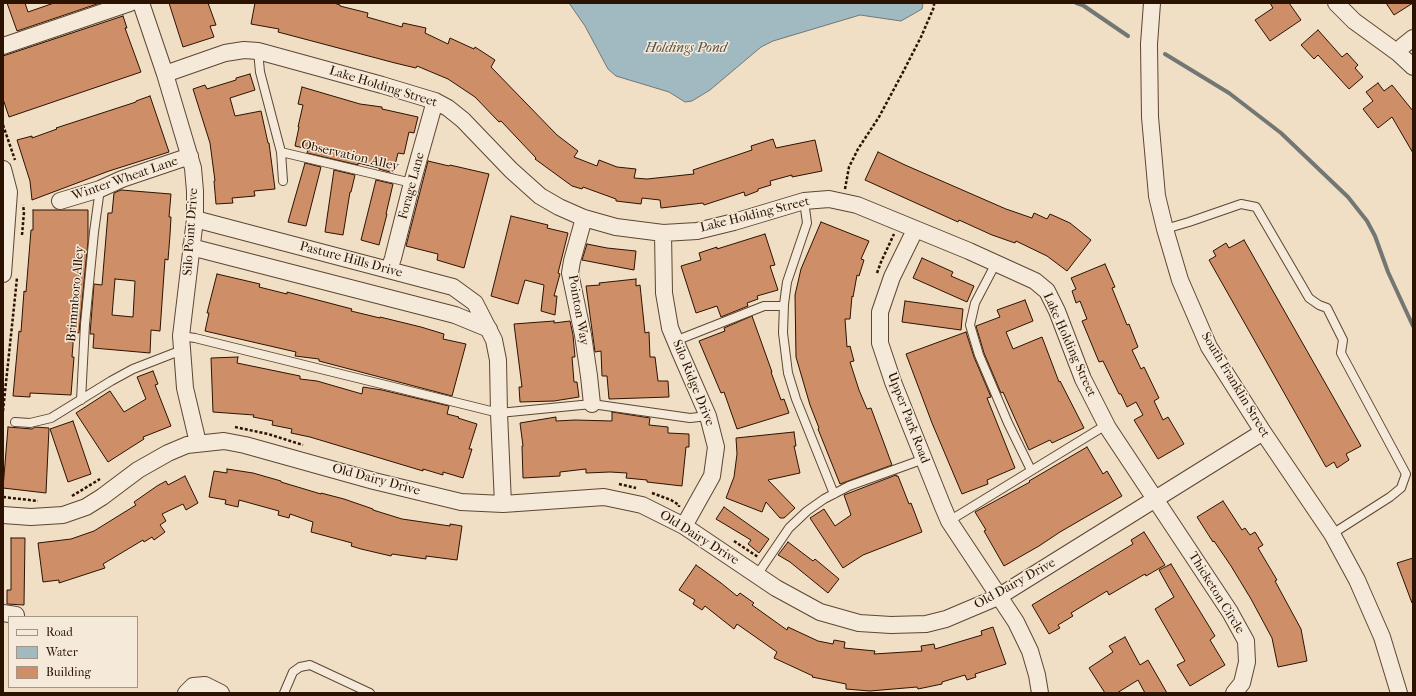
<!DOCTYPE html>
<html>
<head>
<meta charset="utf-8">
<style>
	body { margin:0 }
	#map { position:relative; width:1416px; height:696px; overflow:hidden; background:#f0dec5; font-family:"IM FELL French Canon",serif }
	canvas { display:block }
	.frame { position:absolute; inset:0; border:4px solid #2c1301; pointer-events:none }
	.legend { position:absolute; left:8px; top:616px; width:130px; height:72px; box-sizing:border-box; background:#f5ead9; border:1px solid #a59483; margin:0; padding:5px 7px; list-style:none; font-size:12px; color:#2c1301 }
	.legend li { display:flex; align-items:center; gap:8px; height:20px }
	.legend b { width:20px; border:1px solid #a59483 }
</style>
</head>
<body>
<div id="map">
<canvas width="1416" height="696"></canvas>
<div class="frame"></div>
<ul class="legend">
<li><b style="height:5px;background:#f5ead9"></b>Road</li>
<li><b style="height:11px;background:#a1b9c0"></b>Water</li>
<li><b style="height:11px;background:#ce8e67"></b>Building</li>
</ul>
</div>
<script>
const g = document.querySelector('canvas').getContext('2d');
g.lineJoin = 'round';
function fill(path, color) {
  g.fillStyle = color;
  g.fill(path, 'evenodd');
}
function toPath(rows) {
  const path = new Path2D();
  for (const r of rows) {
    path.moveTo(r[0], r[1]);
    for (let i = 2; i < r.length; i += 2) path.lineTo(r[i], r[i + 1]);
  }
  return path;
}
function trace(path, color, width, dash) {
  g.strokeStyle = color;
  g.lineWidth = width;
  g.lineCap = dash ? 'butt' : 'round';
  g.setLineDash(dash || []);
  g.stroke(path);
}
function write(font, color, halo, rows, align = 'center') {
  g.font = font + ' "IM FELL French Canon",serif';
  g.lineWidth = 3;
  g.setLineDash([]);
  g.textBaseline = 'middle';
  g.strokeStyle = halo;
  g.fillStyle = color;
  for (const [text, x, y, turn = 0] of rows) {
    g.save();
    g.translate(x, y);
    g.rotate((+turn || 0) * Math.PI / 180);
    g.textAlign = isNaN(turn) ? turn : align;
    if (halo) g.strokeText(text, 0, 0);
    g.fillText(text, 0, 0);
    g.restore();
  }
}
const water = toPath([
	[569,3,923,3,922,9,901,21,860,15,773,41,761,47,710,90,692,101,685,102,669,92,616,76,608,69,585,26,569,3]
]);
const stream = toPath([
	[1076,3,1084,6,1128,36],
	[1165,54,1229,93,1281,133,1348,197,1367,221,1375,236,1388,272,1413,326]
]);
const building = toPath([
	[7,3,25,3,28,12,54,3,100,3,17,31,7,3],
	[169,3,208,3,216,25,210,26,214,37,183,47,169,3],
	[255,3,334,3,340,5,340,6,368,13,367,17,402,27,403,23,426,28,425,33,448,44,450,38,474,49,475,47,495,60,491,67,557,135,578,151,574,157,597,166,599,160,617,167,636,169,634,178,647,179,694,174,693,170,752,150,751,146,773,139,776,148,815,140,822,171,792,177,792,175,770,181,771,185,758,189,758,191,745,196,744,192,704,205,703,203,661,208,660,200,642,198,641,204,616,201,616,199,583,187,582,189,572,186,535,159,536,158,501,121,499,122,475,97,448,79,417,66,416,68,395,63,278,32,279,29,251,24,255,3],
	[1270,3,1289,3,1301,20,1270,41,1255,20,1273,8,1270,3],
	[1386,3,1413,3,1394,15,1386,3],
	[123,16,127,28,125,28,141,72,9,117,3,99,3,56,123,16],
	[1318,30,1342,57,1347,53,1358,65,1355,68,1363,77,1349,89,1318,55,1314,59,1301,45,1318,30],
	[250,74,255,90,230,98,235,116,261,111,268,143,269,143,275,189,254,191,255,196,232,198,233,203,216,204,214,181,215,181,210,143,193,89,205,85,207,89,236,80,236,78,250,74],
	[1378,83,1384,91,1392,85,1413,111,1413,153,1392,117,1378,128,1363,109,1373,101,1366,92,1378,83],
	[302,87,360,104,382,107,382,109,418,117,414,133,409,132,404,154,398,153,393,173,379,169,379,168,358,163,358,165,307,153,308,149,295,146,299,127,298,127,303,105,298,104,302,87],
	[150,96,169,152,109,171,32,200,30,181,17,140,32,136,32,138,57,129,56,128,136,102,136,101,150,96],
	[878,152,905,165,1006,209,1032,218,1034,213,1047,219,1050,214,1070,223,1091,240,1067,271,1047,256,1016,241,1015,243,992,235,959,220,958,222,865,180,878,152],
	[428,161,449,166,450,165,489,174,464,268,437,260,438,254,406,246,428,161],
	[305,163,321,167,306,226,288,222,305,163],
	[334,170,355,175,351,192,350,192,343,235,325,232,334,170],
	[376,180,393,184,386,214,387,214,379,245,361,240,376,180],
	[121,190,171,194,169,217,171,217,170,235,168,260,165,259,160,331,151,330,150,353,93,348,94,334,90,334,94,284,102,285,108,213,112,213,114,193,121,190],
	[115,279,135,281,133,317,112,315,115,279],
	[33,210,88,210,88,241,79,333,74,332,72,357,74,357,71,395,30,393,30,397,13,396,19,331,21,332,24,291,26,292,31,230,33,230,33,210],
	[511,216,548,225,547,228,568,233,558,273,560,274,554,296,557,296,555,315,541,311,544,285,525,280,518,304,491,296,511,216],
	[821,222,869,241,861,259,864,260,859,276,857,275,853,297,852,296,850,319,845,319,847,347,850,346,854,361,850,362,859,390,867,409,871,408,892,465,840,484,818,429,819,428,810,405,796,357,795,295,801,269,821,222],
	[765,234,775,265,770,266,778,290,757,296,758,299,747,303,748,306,721,317,717,306,696,313,681,266,701,260,699,253,717,247,717,249,765,234],
	[1244,240,1361,446,1346,454,1349,460,1337,468,1334,462,1326,467,1209,260,1216,256,1213,251,1226,243,1229,248,1244,240],
	[587,244,607,248,636,251,634,270,582,260,587,244],
	[922,258,953,272,951,276,974,286,967,302,913,278,922,258],
	[1105,264,1115,287,1112,288,1127,325,1129,324,1138,347,1132,350,1141,369,1144,367,1159,398,1154,401,1163,420,1168,417,1184,444,1158,459,1134,420,1143,415,1136,402,1127,407,1121,394,1119,394,1103,361,1099,362,1082,321,1087,319,1080,301,1076,303,1072,291,1076,289,1071,278,1105,264],
	[217,274,260,284,259,287,287,294,287,292,352,309,351,311,380,318,380,317,421,327,444,334,443,339,466,344,452,396,319,361,319,359,295,356,296,352,205,331,209,313,207,313,217,274],
	[636,279,636,286,640,285,645,333,649,332,650,357,655,357,658,381,668,381,669,397,609,399,607,376,602,376,601,351,595,352,586,286,600,285,599,283,636,279],
	[1025,300,1033,321,1006,332,1013,349,1042,337,1059,382,1060,381,1084,428,1052,443,1050,440,1029,450,1003,392,1001,393,984,353,976,326,1000,317,997,310,1025,300],
	[905,301,963,309,961,330,902,322,905,301],
	[752,316,772,372,771,372,781,400,784,399,789,413,737,429,724,392,721,393,699,341,725,331,724,328,752,316],
	[554,321,554,323,570,321,573,335,575,357,572,357,574,382,577,382,579,397,554,401,520,402,519,387,522,387,514,324,554,321],
	[966,332,974,357,991,397,987,398,1015,468,987,480,988,484,962,494,932,423,906,354,966,332],
	[238,357,237,363,300,376,300,379,317,381,362,394,363,387,382,390,449,406,447,414,459,417,458,418,477,424,469,449,472,449,463,478,443,472,443,475,423,469,423,471,310,437,291,433,292,429,272,425,273,421,253,417,254,415,213,412,211,358,238,357],
	[153,371,158,384,155,385,171,426,143,437,144,439,108,462,76,413,110,391,124,412,146,399,137,377,153,371],
	[612,412,650,418,649,425,668,427,668,433,689,434,689,447,686,447,682,486,647,482,647,480,626,478,627,473,610,472,586,473,586,469,560,472,560,476,523,478,522,446,523,446,520,423,556,417,556,421,575,420,612,421,612,412],
	[73,421,91,474,68,482,50,429,73,421],
	[8,427,32,429,35,427,49,428,46,493,3,488,8,427],
	[794,432,796,446,794,446,800,473,768,480,795,508,784,518,780,518,766,502,762,512,726,498,734,477,737,454,736,438,794,432],
	[1087,447,1103,474,1107,471,1122,496,1060,532,1039,546,1004,566,984,531,986,530,975,512,1030,482,1029,481,1087,447],
	[227,469,253,473,281,481,281,482,321,494,321,493,344,499,373,509,373,510,402,519,450,526,450,524,462,526,457,560,426,556,426,559,392,554,391,556,361,549,351,546,352,543,311,532,313,522,290,514,289,518,278,515,279,511,239,500,238,507,225,504,226,500,209,497,214,471,227,473,227,469],
	[896,475,896,476,898,476,909,504,911,503,922,532,863,555,843,568,810,518,824,509,835,526,851,515,844,495,896,475],
	[185,476,198,503,186,510,183,504,162,514,166,521,160,525,165,532,154,540,152,537,144,542,143,540,103,564,105,568,59,583,59,580,43,582,38,543,71,539,94,531,136,505,134,502,157,486,166,481,168,485,185,476],
	[1223,501,1242,530,1245,528,1250,535,1255,532,1263,545,1258,548,1277,580,1275,581,1301,629,1307,661,1278,667,1272,638,1251,599,1231,566,1214,541,1213,542,1197,517,1223,501],
	[724,507,769,539,759,553,748,544,751,540,716,519,724,507],
	[1144,532,1165,565,1146,576,1145,574,1109,595,1107,591,1071,613,1073,616,1058,625,1060,628,1049,634,1032,605,1133,544,1131,540,1144,532],
	[11,538,25,538,24,605,7,604,7,590,11,590,11,538],
	[788,542,813,561,815,559,839,579,828,593,790,562,778,555,788,542],
	[1413,558,1413,602,1412,603,1397,563,1413,558],
	[1171,564,1215,636,1210,640,1225,665,1190,686,1177,665,1185,661,1155,609,1174,597,1159,570,1171,564],
	[696,565,721,583,737,596,740,593,754,603,752,605,787,630,788,627,818,641,833,644,834,640,845,642,844,648,875,651,874,654,922,651,921,646,934,644,935,649,982,635,981,631,993,627,1006,664,975,674,976,677,967,680,965,675,942,682,942,684,918,689,917,687,870,691,846,689,846,684,812,677,813,676,774,658,777,652,737,624,734,629,705,606,702,610,693,604,695,600,679,590,696,565],
	[1125,637,1140,665,1148,660,1167,693,1145,693,1138,680,1117,693,1105,693,1089,668,1113,652,1109,646,1125,637]
]);
const path = toPath([
	[3,125,15,160],
	[845,189,849,167,858,149,879,117,902,74,921,37,934,7,934,3],
	[22,235,24,212,23,205],
	[877,273,881,262,894,234],
	[3,411,17,278],
	[235,427,268,434,303,445],
	[619,484,636,488],
	[652,493,671,500,679,505,679,507],
	[72,496,100,479],
	[3,497,38,501],
	[734,541,758,557]
]);
const service = toPath([
	[258,51,260,72,281,152,283,181],
	[281,152,412,183],
	[804,201,807,223,787,282,784,304,783,333,788,373,796,399,834,494],
	[1165,229,1189,222,1241,204,1256,207,1309,298,1319,305,1327,308,1343,340,1341,353,1406,474,1401,488,1390,497,1332,534],
	[996,263,975,303,970,325,979,355,1008,423,1031,470],
	[181,336,195,338,499,413,592,404,690,418,708,416],
	[675,341,764,306,784,306],
	[81,400,85,324,94,232,100,189],
	[15,422,30,423,51,418,111,381,133,369,182,350],
	[949,521,1106,425],
	[757,575,789,528,807,511,824,499,849,486,924,459],
	[284,693,293,672,300,667,310,665,370,693]
]);
const minor = toPath([
	[141,3,165,74,193,168,195,191,195,219,181,336,185,388,198,443],
	[1152,3,1149,44,1150,117,1157,196,1165,229,1180,280,1209,347,1263,432,1332,534,1357,580,1382,637,1399,693],
	[1336,3,1354,21,1398,53,1413,67],
	[3,46,130,3],
	[1398,53,1403,46,1413,38],
	[165,74,225,53,244,50,258,51,382,85,435,101,448,108,463,120,511,170,540,196,559,207,584,218,616,227,663,233,697,231,734,222,804,201,829,199,857,205,969,251,1035,281,1047,291,1057,311,1083,379,1108,428,1230,612,1246,641,1247,662,1242,683,1234,693],
	[3,169,9,192,3,274],
	[60,201,100,189,122,179,190,156],
	[584,218,572,261,570,273,583,335,589,376,592,404],
	[195,219,453,287,475,303,494,340,498,360,499,413,503,504],
	[915,230,892,277,880,312,880,343,893,382,943,507,949,521,1016,622,1030,651,1037,675,1040,693],
	[663,233,664,293,670,328,680,352,708,416,716,447,712,476,684,526],
	[191,247,455,315,489,329],
	[389,270,393,258,412,183,435,101],
	[3,515,31,517,63,515,86,507,102,497,138,470,168,453,187,445,224,441,245,445,374,481,461,502,503,504,604,497,642,505,684,526,776,588,820,612,859,623,891,625,926,624,946,619,998,597,1263,432],
	[3,613,16,615],
	[186,693,193,686,205,685,221,693]
]);
const streetNames = [
	["Lake Holding Street",383,87,17],
	["Observation Alley",350,156,13],
	["Winter Wheat Lane",125,179,-19],
	["Forage Lane",412,186,-75],
	["Lake Holding Street",755,215,-14],
	["Silo Point Drive",191,232,-86],
	["Pasture Hills Drive",351,260,15],
	["Brimmboro Alley",76,294,-85],
	["Pointon Way",578,310,80],
	["Lake Holding Street",1069,345,66],
	["Silo Ridge Drive",693,383,68],
	["South Franklin Street",1235,385,59],
	["Upper Park Road",908,418,69],
	["Old Dairy Drive",376,480,15],
	["Old Dairy Drive",699,538,32],
	["Old Dairy Drive",1015,584,-29],
	["Thicketon Circle",1216,593,58]
];
const waterNames = [
	["Holdings Pond",686,49]
];
fill(water, '#a1b9c0');
trace(water, '#727774', 1);
trace(stream, '#727774', 4);
fill(building, '#ce8e67');
trace(building, '#2c1301', 1);
trace(service, '#5d4632', 10);
trace(minor, '#5d4632', 18);
trace(path, '#2c1301', 2.5, [3, 2]);
trace(service, '#f5ead9', 8);
trace(minor, '#f5ead9', 16);
write('13px', '#2c1301', '#f5ead9', streetNames);
write('italic 14px', '#554d44', '#f5ead9', waterNames);
</script>
</body>
</html>
